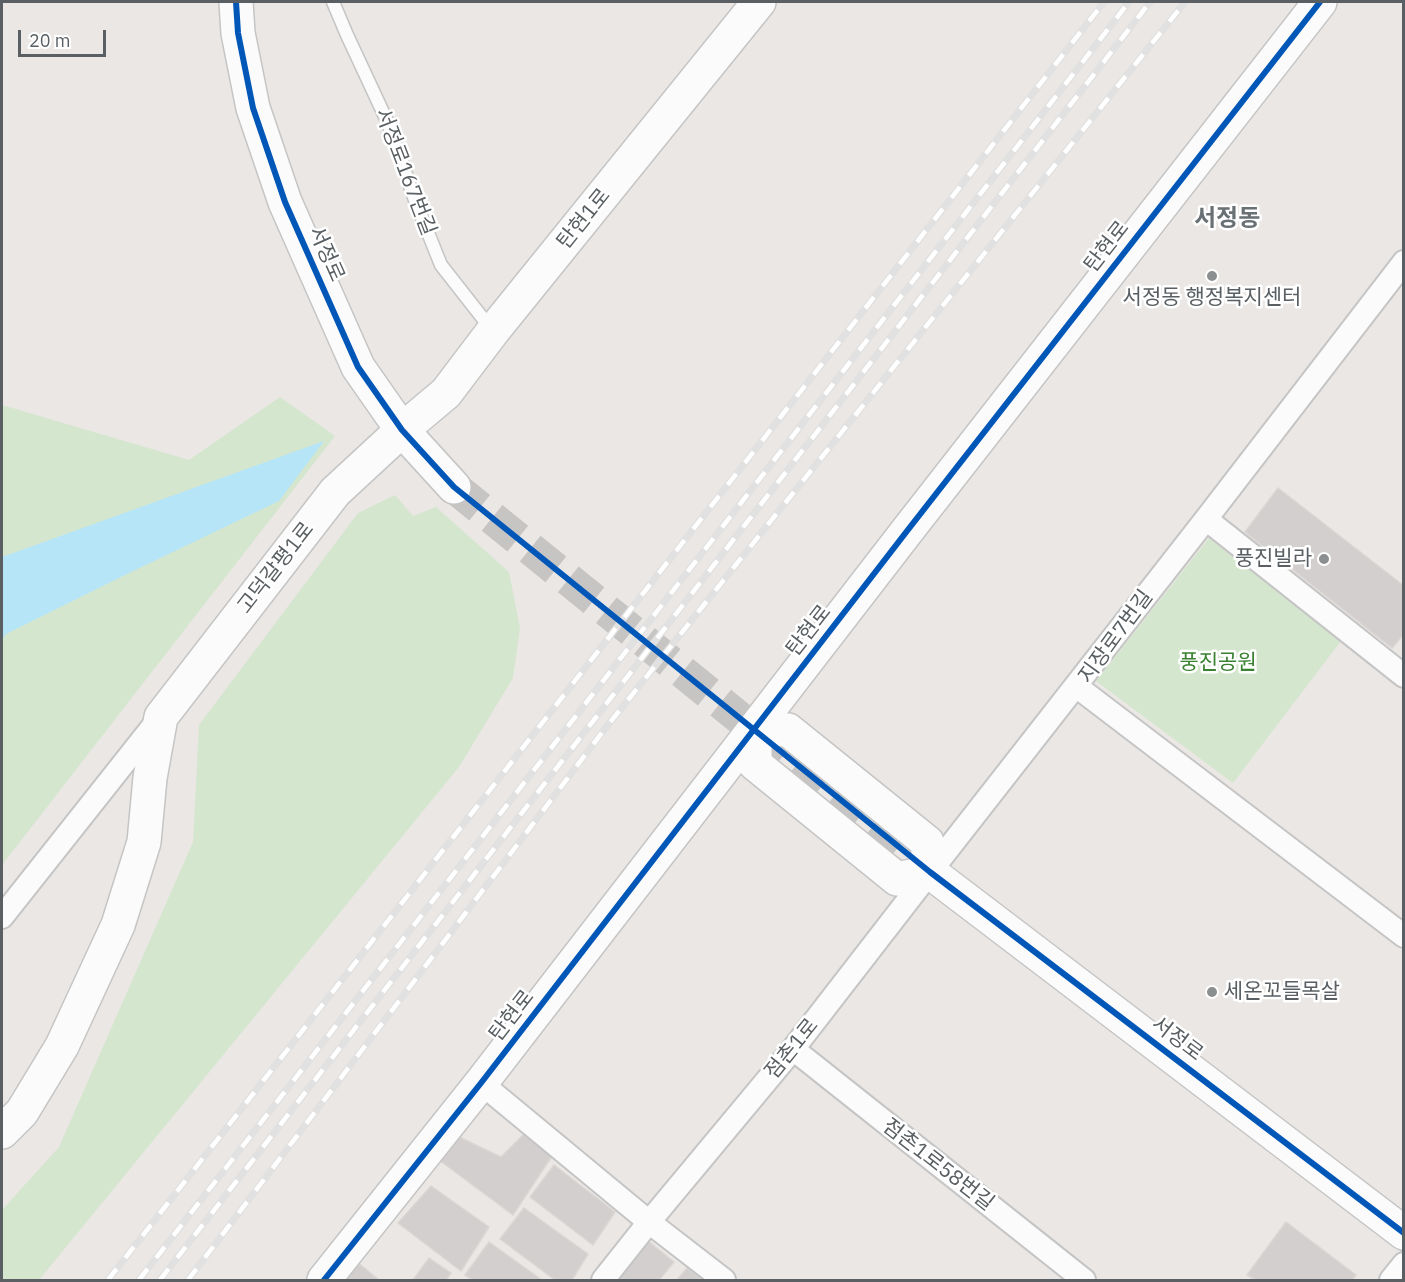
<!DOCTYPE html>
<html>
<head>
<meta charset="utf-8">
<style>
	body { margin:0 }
	#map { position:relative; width:1405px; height:1282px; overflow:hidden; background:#eae7e4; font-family:"IBM Plex Sans",sans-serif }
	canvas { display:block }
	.frame { position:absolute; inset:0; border:3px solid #595f62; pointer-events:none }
	.scale { position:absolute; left:18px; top:30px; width:88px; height:27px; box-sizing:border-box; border:3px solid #595f62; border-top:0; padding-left:8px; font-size:18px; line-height:21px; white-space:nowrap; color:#595f62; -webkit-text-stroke:4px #fff; paint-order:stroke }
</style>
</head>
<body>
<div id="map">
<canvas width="1405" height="1282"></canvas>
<div class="frame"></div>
<div class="scale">20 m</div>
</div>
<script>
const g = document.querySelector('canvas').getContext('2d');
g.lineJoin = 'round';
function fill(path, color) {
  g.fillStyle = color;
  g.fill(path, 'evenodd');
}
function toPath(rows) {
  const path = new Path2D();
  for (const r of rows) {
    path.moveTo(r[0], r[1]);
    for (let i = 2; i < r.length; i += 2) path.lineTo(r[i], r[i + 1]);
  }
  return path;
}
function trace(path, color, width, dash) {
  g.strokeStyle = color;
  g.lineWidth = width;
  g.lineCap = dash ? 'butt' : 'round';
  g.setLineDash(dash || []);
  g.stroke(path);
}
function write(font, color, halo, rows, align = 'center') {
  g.font = font + ' "IBM Plex Sans","Noto Sans KR",sans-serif';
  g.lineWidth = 5;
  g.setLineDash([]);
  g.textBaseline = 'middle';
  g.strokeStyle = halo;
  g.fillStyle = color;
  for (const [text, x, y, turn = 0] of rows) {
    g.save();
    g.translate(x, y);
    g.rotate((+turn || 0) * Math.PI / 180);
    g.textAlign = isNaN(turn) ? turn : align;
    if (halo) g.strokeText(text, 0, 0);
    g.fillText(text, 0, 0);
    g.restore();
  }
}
const green = toPath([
	[280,397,335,436,2,865,2,405,189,460],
	[395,495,413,516,436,507,509,572,520,628,513,678,459,767,39,1280,2,1280,2,1210,59,1147,193,842,199,725,358,513],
	[1209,538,1341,641,1233,783,1096,681]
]);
const water = toPath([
	[324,441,279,501,125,575,6,634,2,640,2,557]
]);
const building = toPath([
	[1278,488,1404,586,1404,634,1392,648,1245,532,1278,488],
	[527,1131,558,1147,513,1215,439,1160,459,1137,501,1157,527,1131],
	[554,1165,615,1212,593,1245,530,1197,554,1165],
	[431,1186,489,1227,461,1271,398,1223,431,1186],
	[524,1208,588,1254,572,1280,555,1280,500,1239,524,1208],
	[1286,1222,1356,1275,1352,1280,1256,1280,1247,1275,1286,1222],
	[647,1240,674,1262,659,1280,614,1280,647,1240],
	[489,1242,542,1280,473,1280,465,1275,489,1242],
	[429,1258,451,1273,446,1280,413,1280,429,1258],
	[356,1261,379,1280,341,1280,356,1261],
	[687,1268,703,1280,677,1280,687,1268]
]);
const secondaryTunnel = toPath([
	[454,487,930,872]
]);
const lane = toPath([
	[333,2,347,35,388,123,416,203,441,265,492,330]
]);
const street = toPath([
	[1206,519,1404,676],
	[1076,686,1404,936],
	[2,917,158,720],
	[793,1049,1084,1280],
	[481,1083,649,1222,724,1280],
	[603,1280,649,1222,793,1049,930,872,1206,519,1404,262],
	[1391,1280,1404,1264]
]);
const secondary = toPath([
	[236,2,238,33,253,108,285,202,358,367,402,430,454,487],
	[930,872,897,879,755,764,755,729,788,730,927,842,930,872,1404,1233],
	[2,1132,22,1112,62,1046,118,925,144,842,150,778,161,717,335,492,402,430,446,393,493,331,759,2],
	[324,1280,481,1083,907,531,1320,2]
]);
const rail = toPath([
	[108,1280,1104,2],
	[139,1280,1129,2],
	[160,1280,1150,2],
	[188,1280,604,730,1185,2]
]);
const cycleway = toPath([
	[236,2,238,33,253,108,285,202,358,367,402,430,454,487,930,872,1404,1233],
	[324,1280,481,1083,907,531,1320,2]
]);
const markers = [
	[1212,276,6,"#8c8f90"],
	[1324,559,6,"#8c8f90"],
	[1212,992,6,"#8c8f90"]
];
const streetNames = [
	["서정로167번길",405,172,69],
	["탄현1로",584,219,-51],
	["탄현로",1107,247,-52],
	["서정로",326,254,66],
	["고덕갈평1로",276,568,-52],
	["탄현로",809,631,-52],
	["지장로7번길",1116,637,-54],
	["탄현로",512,1016,-52],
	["서정로",1177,1039,37],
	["점촌1로",792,1049,-51],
	["점촌1로58번길",938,1165,38]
];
const poiNames = [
	["서정동 행정복지센터",1212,298],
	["풍진빌라",1312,559,"right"],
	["세온꼬들목살",1224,992,"left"]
];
const parkNames = [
	["풍진공원",1218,663]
];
const quarterNames = [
	["서정동",1227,219]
];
fill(green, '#d5e6ce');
fill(water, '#b6e5f7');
fill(building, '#d2cfce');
trace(building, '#dad6d3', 1.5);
trace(secondaryTunnel, '#c6c5c4', 33, [33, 16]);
trace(lane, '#c5c5c5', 15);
trace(street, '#c5c5c5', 26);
trace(secondary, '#c5c5c5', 36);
trace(lane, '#fcfbfb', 12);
trace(street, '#fcfbfb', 22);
trace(secondary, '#fcfbfb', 33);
trace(rail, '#e1e1e1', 7);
trace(rail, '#fff', 4.5, [14]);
trace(cycleway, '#0057b8', 6);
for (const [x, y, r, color] of markers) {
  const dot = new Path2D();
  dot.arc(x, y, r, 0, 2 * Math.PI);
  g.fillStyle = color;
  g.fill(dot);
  trace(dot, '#fff', 2);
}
write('21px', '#595f62', '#fff', streetNames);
write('21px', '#595f62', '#fff', poiNames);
write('21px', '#3a8231', '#fff', parkNames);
write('bold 24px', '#6a7174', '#fff', quarterNames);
</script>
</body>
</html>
